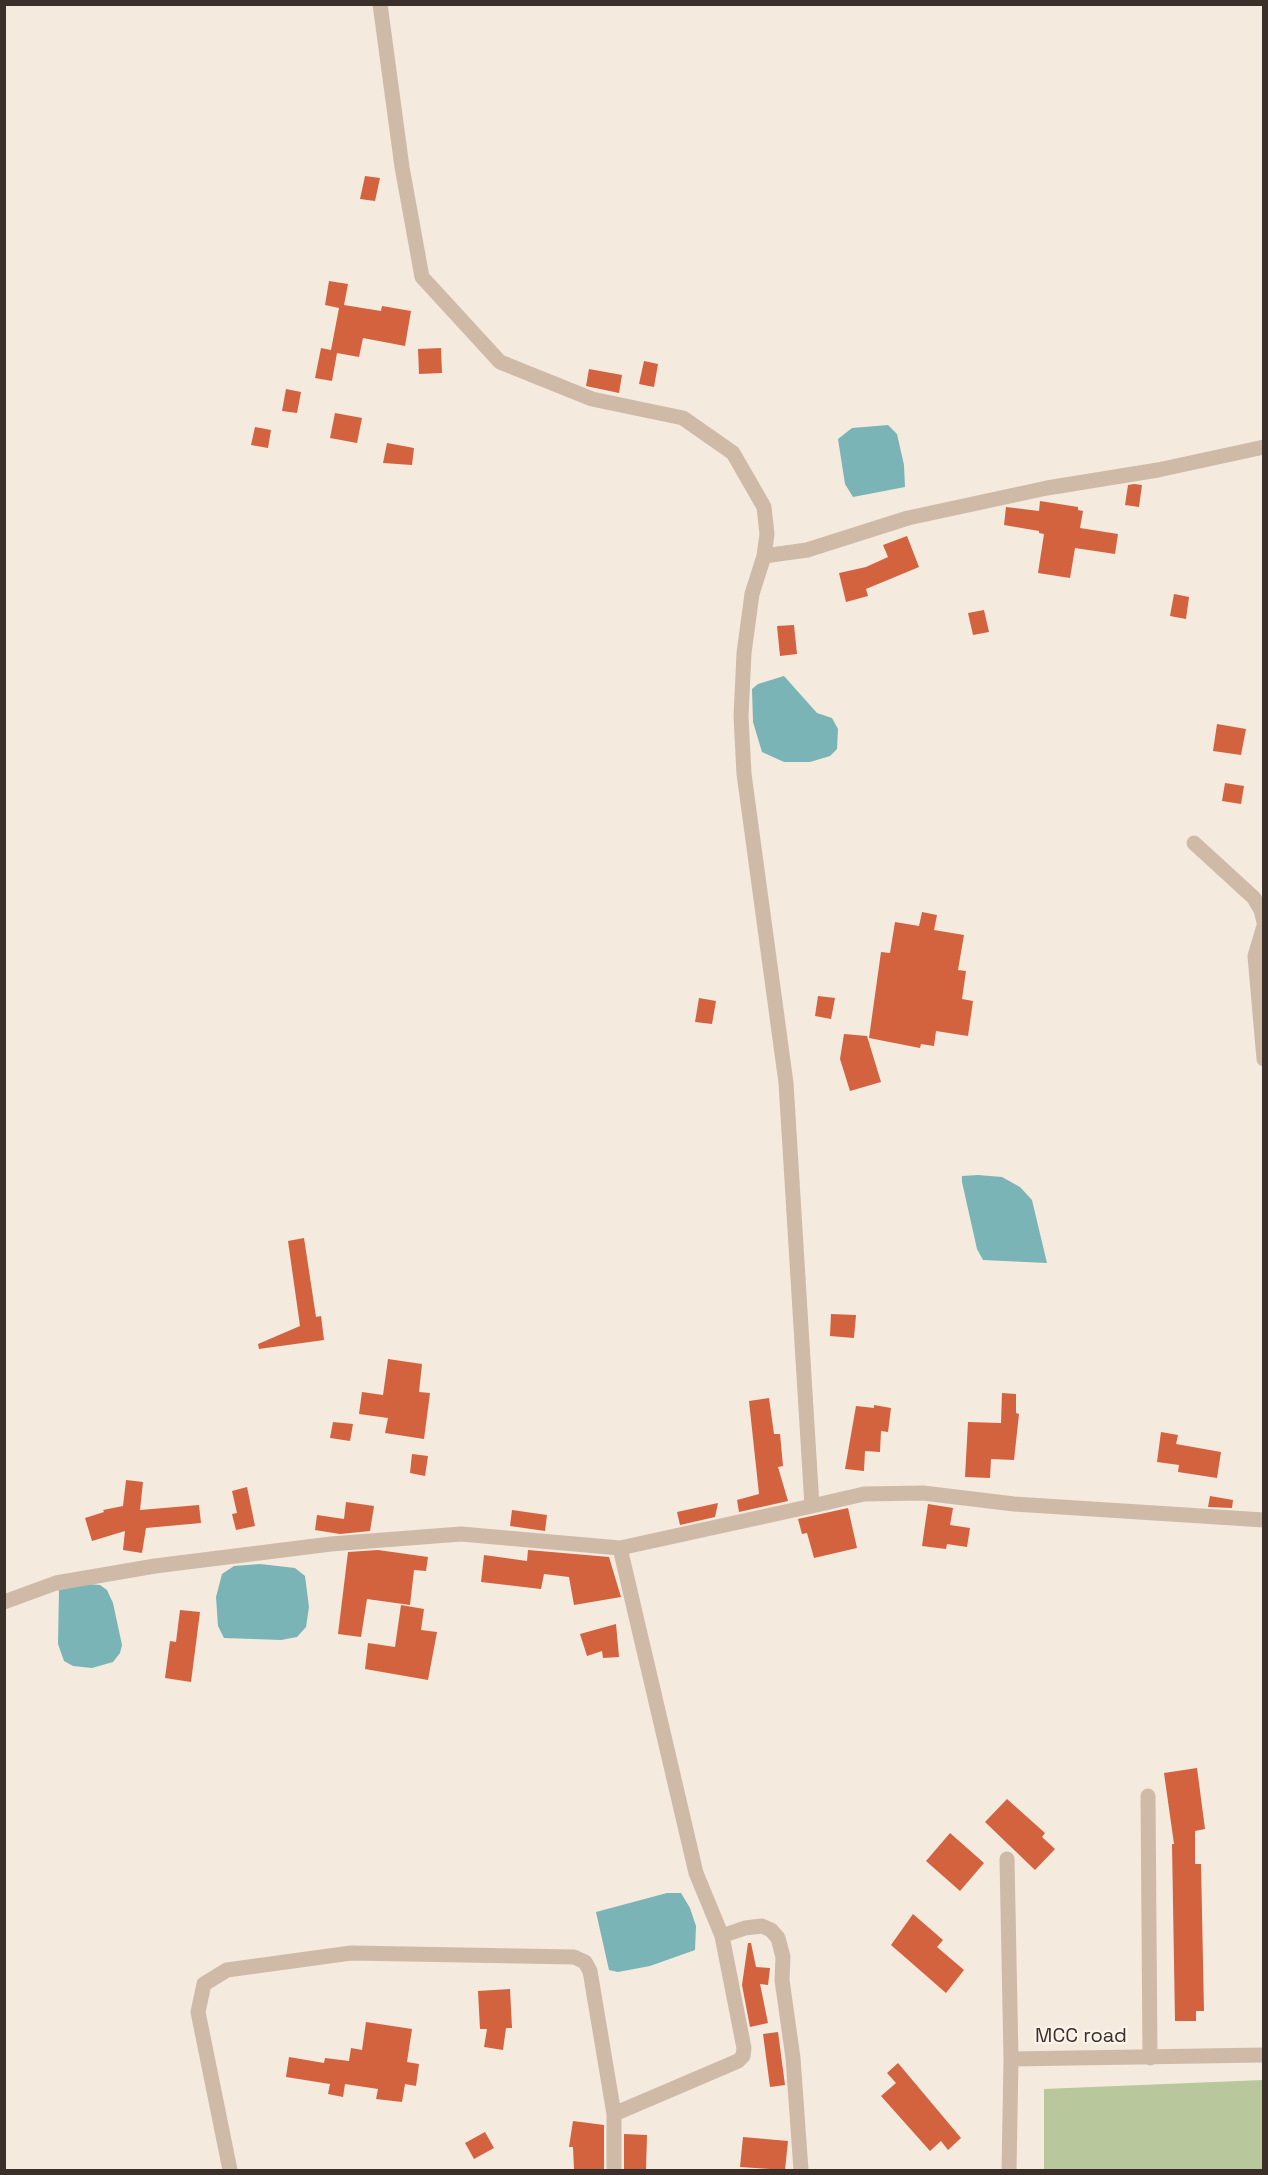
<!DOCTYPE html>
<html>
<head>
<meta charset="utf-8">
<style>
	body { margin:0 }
	#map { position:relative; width:1268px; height:2175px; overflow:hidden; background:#f5eade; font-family:"Space Grotesk",sans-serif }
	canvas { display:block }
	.frame { position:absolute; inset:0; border:6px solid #3b2f29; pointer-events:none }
</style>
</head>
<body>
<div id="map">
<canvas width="1268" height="2175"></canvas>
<div class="frame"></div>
</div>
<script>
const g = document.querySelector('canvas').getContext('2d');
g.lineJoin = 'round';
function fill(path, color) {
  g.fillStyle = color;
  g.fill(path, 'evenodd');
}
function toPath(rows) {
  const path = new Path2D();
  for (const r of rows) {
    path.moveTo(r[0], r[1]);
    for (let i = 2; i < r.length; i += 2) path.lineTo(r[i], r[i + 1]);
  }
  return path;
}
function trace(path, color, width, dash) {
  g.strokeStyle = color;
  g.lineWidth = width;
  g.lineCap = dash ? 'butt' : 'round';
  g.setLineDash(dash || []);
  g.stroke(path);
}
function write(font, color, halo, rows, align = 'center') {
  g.font = font + ' "Space Grotesk",sans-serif';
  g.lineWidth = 4.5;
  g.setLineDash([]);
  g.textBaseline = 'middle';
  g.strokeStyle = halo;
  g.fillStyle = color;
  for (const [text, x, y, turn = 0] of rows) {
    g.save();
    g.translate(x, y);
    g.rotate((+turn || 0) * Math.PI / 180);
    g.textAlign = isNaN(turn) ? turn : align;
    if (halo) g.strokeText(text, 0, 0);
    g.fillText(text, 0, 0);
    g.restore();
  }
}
const green = toPath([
	[1263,2080,1263,2170,1044,2170,1044,2089]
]);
const water = toPath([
	[888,425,897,434,904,465,905,487,853,497,845,484,838,439,852,428],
	[784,676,817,713,832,718,838,729,837,749,830,756,810,762,784,762,762,752,753,722,752,689,758,684],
	[978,1175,1002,1177,1020,1187,1032,1200,1047,1263,983,1260,977,1249,962,1182,962,1176],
	[260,1564,295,1568,305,1576,309,1607,306,1627,297,1637,281,1640,224,1638,218,1626,216,1597,222,1574,234,1566],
	[88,1584,100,1585,107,1590,113,1603,122,1645,120,1653,113,1662,92,1668,73,1666,64,1661,58,1644,59,1590],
	[667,1893,681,1893,690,1908,696,1926,695,1950,650,1966,618,1972,609,1970,596,1912]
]);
const building = toPath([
	[365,176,380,178,375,201,360,199],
	[329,281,348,284,344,305,381,311,382,306,411,311,405,346,363,338,359,357,337,353,332,381,315,378,321,348,331,350,339,308,325,305],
	[441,348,442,373,419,374,418,349],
	[644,361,658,364,654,387,639,384],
	[589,369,622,375,619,393,586,386],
	[286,389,301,392,297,413,282,411],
	[335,413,362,418,357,443,330,438],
	[255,427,271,430,268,448,251,445],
	[387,443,414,448,412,465,383,463],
	[1134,484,1142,485,1139,507,1125,505,1128,485],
	[1040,501,1078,507,1078,510,1083,511,1080,528,1118,534,1115,554,1075,548,1070,578,1038,573,1044,534,1039,533,1039,531,1004,525,1006,507,1039,511],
	[907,536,919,567,866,589,868,596,846,602,839,573,866,567,888,557,883,545],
	[1174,594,1189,597,1186,619,1170,616],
	[984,610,989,632,973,635,968,613],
	[794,625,797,654,780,656,777,626],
	[1217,724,1246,729,1241,755,1213,751],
	[1225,783,1244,786,1241,804,1222,801],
	[922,912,937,915,934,930,964,935,958,970,966,971,962,999,973,1001,968,1036,936,1031,934,1046,921,1044,920,1048,869,1038,881,952,890,953,895,922,919,926],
	[818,996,835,998,831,1019,815,1016],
	[699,998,716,1001,712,1024,695,1022],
	[844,1034,867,1036,881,1082,850,1091,840,1059],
	[304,1238,316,1317,321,1316,324,1340,259,1349,258,1344,300,1326,288,1241],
	[831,1314,856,1315,854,1338,830,1336],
	[388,1359,422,1364,419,1392,430,1393,424,1439,385,1433,388,1418,359,1414,362,1392,383,1395],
	[1002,1393,1016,1394,1016,1413,1019,1414,1014,1460,991,1459,990,1478,965,1477,968,1422,1001,1423],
	[769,1398,774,1434,780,1434,783,1466,778,1467,788,1501,739,1512,737,1500,759,1494,749,1401],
	[874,1405,891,1408,888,1432,881,1431,880,1452,865,1451,864,1471,845,1469,856,1406,874,1408],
	[333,1422,353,1424,350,1441,330,1438],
	[1161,1432,1178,1435,1176,1444,1221,1452,1217,1478,1178,1472,1179,1465,1157,1462],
	[412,1454,428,1456,425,1476,410,1473],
	[126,1480,143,1482,140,1510,199,1505,201,1523,146,1528,142,1553,123,1550,125,1531,92,1541,85,1518,104,1512,103,1510,123,1506],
	[247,1487,255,1526,236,1530,232,1514,237,1513,232,1491],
	[1210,1496,1233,1500,1232,1508,1208,1507],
	[346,1502,374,1506,370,1531,340,1534,315,1530,317,1515,344,1519],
	[718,1503,715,1517,680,1525,677,1512],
	[928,1504,953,1508,950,1525,970,1528,967,1547,947,1544,946,1549,922,1546],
	[848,1508,857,1548,814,1558,807,1533,802,1534,798,1519],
	[512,1510,547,1515,545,1531,510,1526],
	[378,1550,428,1557,426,1571,414,1570,410,1605,367,1599,361,1637,338,1634,348,1552],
	[528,1550,609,1557,621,1597,574,1605,569,1577,544,1574,541,1589,481,1582,484,1555,527,1561],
	[401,1605,424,1609,421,1630,437,1632,428,1680,365,1669,368,1643,395,1647],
	[180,1610,200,1612,191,1682,165,1678,170,1641,176,1642],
	[616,1624,619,1657,603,1658,602,1651,587,1656,580,1634],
	[1197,1768,1205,1829,1195,1831,1195,1864,1201,1864,1204,2011,1196,2011,1196,2021,1175,2021,1172,1844,1174,1844,1164,1773],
	[1007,1799,1045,1833,1042,1837,1055,1849,1035,1870,985,1822],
	[950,1833,984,1863,960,1891,926,1861],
	[913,1914,943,1940,937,1947,964,1970,946,1993,891,1945],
	[748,1943,751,1943,756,1967,770,1968,768,1985,760,1984,768,2023,750,2027,742,1985],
	[510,1989,512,2028,506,2028,503,2050,484,2047,487,2029,480,2029,478,1991],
	[366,2022,412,2029,407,2062,419,2064,416,2086,405,2084,402,2102,376,2099,378,2089,345,2084,343,2097,328,2094,330,2084,286,2077,289,2057,324,2063,325,2058,349,2061,351,2048,362,2050],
	[778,2032,785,2085,770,2087,763,2034],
	[898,2063,961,2138,948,2150,941,2141,930,2151,881,2096,896,2083,887,2073],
	[573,2121,604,2125,604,2170,574,2170,573,2147,569,2147],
	[485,2132,494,2148,474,2159,465,2143],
	[624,2134,647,2135,646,2170,624,2170],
	[743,2137,788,2141,785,2170,740,2167]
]);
const street = toPath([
	[380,4,402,167,422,277,500,362,592,399,683,418,733,453,764,507,767,534,764,556,752,594,744,653,741,716,744,774,786,1083,812,1506,864,1494,923,1493,1014,1504,1264,1520],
	[764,556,807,550,908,518,1047,488,1158,470,1264,447],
	[1194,843,1254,898,1261,910,1264,922],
	[1264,926,1255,956,1264,1059],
	[4,1602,56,1583,155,1566,331,1544,461,1534,620,1548,812,1506],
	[1148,1796,1150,2058],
	[1007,1859,1011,2059],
	[722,1936,745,1928,762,1926,771,1930,778,1938,783,1957,782,1980,793,2058,801,2170],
	[614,2114,738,2061,743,2056,744,2048,722,1936,696,1873,620,1548],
	[230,2170,198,2012,204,1984,227,1970,351,1953,574,1957,585,1962,590,1971,614,2114,614,2170],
	[1009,2170,1011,2059,1264,2055]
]);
const streetNames = [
	["MCC road",1081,2037]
];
fill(green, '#b8c79c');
fill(water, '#7ab4b6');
fill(building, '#d3623f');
trace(street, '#cfbaa8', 15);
write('20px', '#3b2f29', '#fcf4ec', streetNames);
</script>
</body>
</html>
